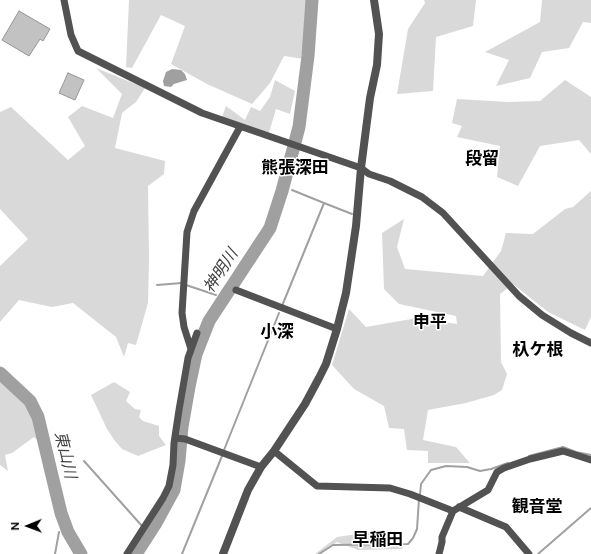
<!DOCTYPE html>
<html>
<head>
<meta charset="utf-8">
<style>
	body { margin:0 }
	#map { position:relative; width:591px; height:554px; overflow:hidden; background:#fff; font-family:Figtree,sans-serif }
	canvas { display:block }
	.north { position:absolute; left:8px; top:506px; width:40px; height:40px; -webkit-text-stroke:3px #fff; paint-order:stroke; rotate:269deg; font-size:11px; font-weight:700; line-height:16px; text-align:center; color:#000 }
	.north::after { content:''; display:block; margin:auto; width:14px; height:18px; background:#000; clip-path:polygon(50% 0,100% 100%,50% 72%,0 100%) }
</style>
</head>
<body>
<div id="map">
<canvas width="591" height="554"></canvas>
<div class="north">N</div>
</div>
<script>
const g = document.querySelector('canvas').getContext('2d');
g.lineJoin = 'round';
function fill(path, color) {
  g.fillStyle = color;
  g.fill(path, 'evenodd');
}
function toPath(rows) {
  const path = new Path2D();
  for (const r of rows) {
    path.moveTo(r[0], r[1]);
    for (let i = 2; i < r.length; i += 2) path.lineTo(r[i], r[i + 1]);
  }
  return path;
}
function trace(path, color, width, dash) {
  g.strokeStyle = color;
  g.lineWidth = width;
  g.lineCap = dash ? 'butt' : 'round';
  g.setLineDash(dash || []);
  g.stroke(path);
}
function write(font, color, halo, rows, align = 'center') {
  g.font = font + ' Figtree,"Noto Sans JP",sans-serif';
  g.lineWidth = 3;
  g.setLineDash([]);
  g.textBaseline = 'middle';
  g.strokeStyle = halo;
  g.fillStyle = color;
  for (const [text, x, y, turn = 0] of rows) {
    g.save();
    g.translate(x, y);
    g.rotate((+turn || 0) * Math.PI / 180);
    g.textAlign = isNaN(turn) ? turn : align;
    if (halo) g.strokeText(text, 0, 0);
    g.fillText(text, 0, 0);
    g.restore();
  }
}
const green = toPath([
	[129,0,306,0,304,59,284,56,270,83,252,104,207,84,171,64,185,26,161,15,132,68,126,67],
	[424,0,476,0,473,26,436,37,433,91,397,94,408,29,425,3],
	[542,0,591,0,591,23,583,22,569,48,542,52,530,78,496,86,509,60,485,52,540,22],
	[96,68,145,88,136,102,122,113,115,148,165,161,164,174,148,186,149,258,148,303,136,345,128,343,124,357,116,337,73,303,52,307,19,300,0,322,0,266,28,239,0,209,0,112,11,107,68,160,85,146,68,117,82,106,113,118,122,94],
	[275,80,295,91,290,114,276,109,268,136,221,120,226,106,245,120,251,107,260,111,270,97],
	[565,80,591,97,591,154,579,140,540,146,518,186,497,177,500,146,457,137,462,126,452,123,457,99,508,102,540,101],
	[591,191,591,317,585,330,548,312,513,284,500,294,501,362,507,374,502,390,494,395,466,403,428,410,423,440,456,447,470,463,428,463,428,451,407,450,404,429,389,428,384,406,354,389,332,365,349,309,366,327,417,318,457,324,456,316,399,304,384,289,382,233,404,219,397,247,405,269,483,276,501,251,506,233,533,234,565,209,573,207],
	[0,375,29,403,36,417,41,443,34,437,12,453,5,455,8,471,0,465],
	[114,382,130,392,126,401,135,409,141,410,139,417,143,421,159,426,159,436,166,445,138,456,122,449,115,441,107,429,91,395],
	[378,531,385,544,404,546,402,549,358,550,337,542,320,554,315,554,337,537]
]);
const water = toPath([
	[172,69,181,70,185,74,187,80,174,84,171,87,164,86,163,81,166,72]
]);
const stream = toPath([
	[292,190,324,203],
	[157,285,182,283],
	[186,285,216,295],
	[282,306,324,203,352,214],
	[224,450,279,313],
	[529,456,563,447,576,452,591,455],
	[84,461,142,526],
	[420,495,421,484,431,470,446,466,467,467,480,471,491,469,508,463],
	[55,554,59,532],
	[182,554,222,456],
	[319,554,333,545,408,544,413,538,417,529,419,499],
	[538,554,591,508]
]);
const river = toPath([
	[0,373,30,401,38,417,61,513,68,532,81,554],
	[136,554,156,523,174,490,179,461,182,427,189,387,196,354,209,321,270,228,282,191,299,127,308,56,312,0]
]);
const building = toPath([
	[19,11,50,29,43,41,40,39,29,56,2,40,19,11],
	[68,73,84,80,75,100,59,93,68,73]
]);
const minor = toPath([
	[64,0,71,35,78,51,202,113,361,168,369,174,390,181,422,197,443,213,519,296,542,315,571,333,591,343],
	[236,290,337,329],
	[191,349,184,327,182,313,187,232,194,211,240,127],
	[176,438,185,439,261,467],
	[274,451,317,486,390,488,410,494,453,511],
	[459,507,506,527,529,554],
	[127,554,163,498,169,486,173,465,174,443,179,410,188,358,197,333],
	[439,554,442,542,442,537,453,511,488,490,497,472,504,468,530,459,563,451,591,460]
]);
const tertiary = toPath([
	[223,554,248,490,261,467,274,451,305,404,319,378,326,364,337,329,346,293,356,226,361,168,370,98,377,65,379,34,374,0]
]);
const waterNames = [
	["神明川",221,271,-57],
	["東山川",65,455,77]
];
const quarterNames = [
	["段留",482,159],
	["熊張深田",295,168],
	["申平",430,322],
	["小深",277,332],
	["杁ケ根",538,350],
	["観音堂",537,507],
	["早稲田",378,540]
];
fill(green, '#d9d9d9');
fill(water, '#a0a0a0');
trace(stream, '#a0a0a0', 2);
trace(river, '#a0a0a0', 13);
fill(building, '#c2c2c2');
trace(building, '#969696', 1);
trace(minor, '#525252', 7);
trace(tertiary, '#525252', 8);
write('italic 16px', '#414141', '#fff', waterNames);
write('bold 17px', '#000', '#fff', quarterNames);
</script>
</body>
</html>
